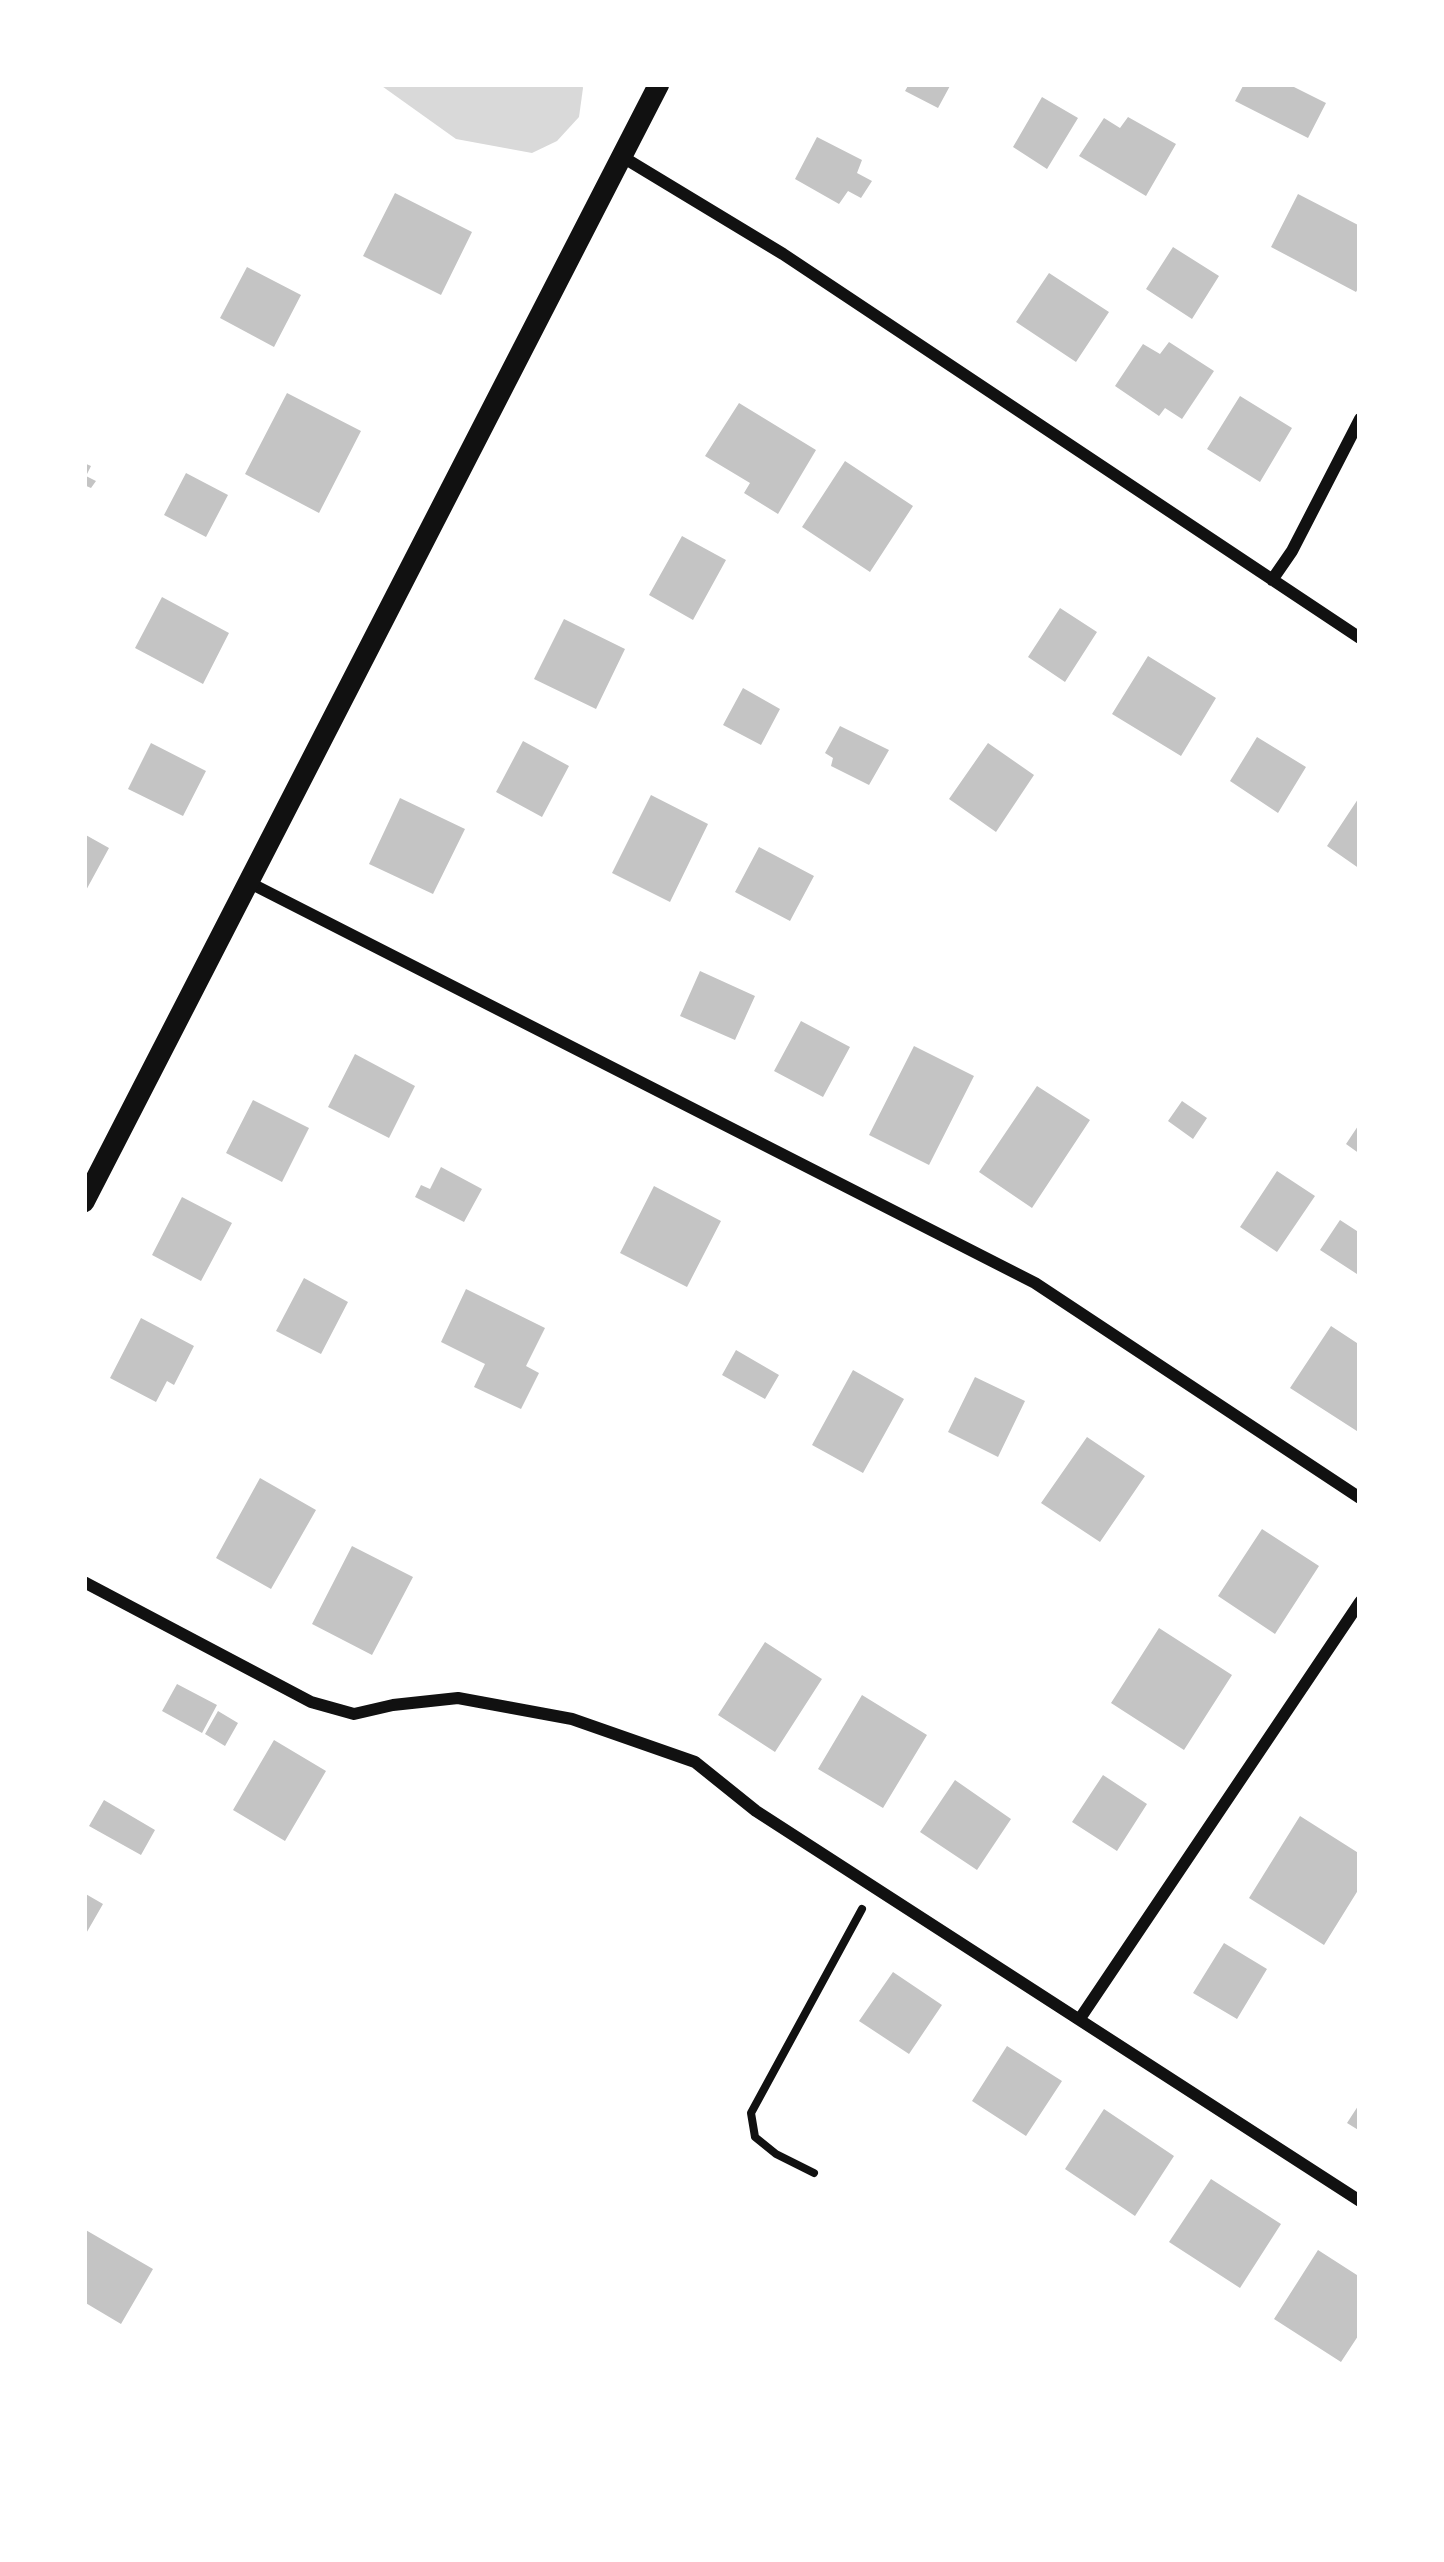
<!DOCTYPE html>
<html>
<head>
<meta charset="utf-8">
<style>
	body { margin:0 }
	#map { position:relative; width:1444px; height:2562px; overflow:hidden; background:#fff; font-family:"Alegreya Sans",sans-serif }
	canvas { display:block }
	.frame { position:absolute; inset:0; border:87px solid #fff; pointer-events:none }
</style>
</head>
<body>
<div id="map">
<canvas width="1444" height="2562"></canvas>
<div class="frame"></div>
</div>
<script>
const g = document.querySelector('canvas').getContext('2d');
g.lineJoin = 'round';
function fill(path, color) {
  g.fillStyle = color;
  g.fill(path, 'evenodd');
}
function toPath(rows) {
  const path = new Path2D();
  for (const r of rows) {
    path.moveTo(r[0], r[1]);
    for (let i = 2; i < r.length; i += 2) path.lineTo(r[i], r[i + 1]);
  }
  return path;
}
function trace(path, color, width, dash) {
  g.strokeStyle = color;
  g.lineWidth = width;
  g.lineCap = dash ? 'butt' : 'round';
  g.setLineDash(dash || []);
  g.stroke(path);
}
const water = toPath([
	[379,84,582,84,583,88,579,117,557,141,532,153,456,139]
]);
const building = toPath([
	[909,84,951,84,938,108,905,91],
	[1244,84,1288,84,1326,103,1308,138,1235,101],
	[1042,97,1078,118,1047,169,1013,147],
	[1128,117,1176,144,1146,196,1079,156,1104,118,1120,128],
	[817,137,862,160,857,173,872,181,861,198,848,191,839,204,795,179],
	[395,193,472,232,441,295,363,256],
	[1298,194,1360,226,1360,285,1356,292,1271,247],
	[1173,247,1219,276,1192,319,1146,289],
	[247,267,301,295,274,347,220,318],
	[1049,273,1109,312,1076,362,1016,322],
	[1169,342,1214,371,1182,419,1165,408,1159,416,1115,386,1143,344,1160,354],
	[287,393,361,431,319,513,245,474],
	[1240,396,1292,428,1260,482,1207,449],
	[739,403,816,450,778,514,744,493,750,483,705,456],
	[845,461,913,506,870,572,802,527],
	[84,463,91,466,86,476,96,481,91,488,84,485],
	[186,473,228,495,206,537,164,515],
	[682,536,726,560,693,620,649,595],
	[162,597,229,633,203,684,135,648],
	[1060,608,1097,632,1065,682,1028,657],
	[564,619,625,649,596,709,534,679],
	[1148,656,1216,698,1181,756,1112,714],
	[743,688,780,709,761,745,723,725],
	[840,726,889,750,869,785,831,766,833,758,825,753],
	[1257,737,1306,767,1278,813,1230,781],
	[523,741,569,766,542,817,496,792],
	[151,743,206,771,183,816,128,789],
	[988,743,1034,775,996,832,949,799],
	[651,795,708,824,670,902,612,873],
	[1360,796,1360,869,1327,846],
	[400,798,465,829,433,894,369,864],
	[84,834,109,848,84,894],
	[759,847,814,876,790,921,735,892],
	[700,971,755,996,735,1040,680,1016],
	[801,1021,850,1047,823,1097,774,1071],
	[914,1046,974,1076,929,1165,869,1135],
	[355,1054,415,1086,389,1138,328,1107],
	[1037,1086,1090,1120,1032,1208,979,1172],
	[253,1100,309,1128,282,1182,226,1153],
	[1182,1101,1207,1118,1193,1139,1168,1121],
	[1360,1123,1360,1154,1346,1144],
	[441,1167,482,1189,464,1222,415,1197,421,1185,430,1189],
	[1277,1171,1315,1196,1277,1252,1240,1227],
	[654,1186,721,1221,687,1287,620,1253],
	[182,1197,232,1223,201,1281,152,1255],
	[1340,1220,1360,1233,1360,1276,1320,1250],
	[304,1278,348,1302,321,1354,276,1331],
	[466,1289,545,1328,526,1366,539,1373,521,1409,474,1387,485,1364,441,1342],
	[141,1318,194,1346,174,1385,167,1381,156,1402,110,1378],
	[1331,1326,1360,1345,1360,1433,1290,1388],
	[736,1350,779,1375,765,1399,722,1375],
	[853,1370,904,1399,863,1473,812,1445],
	[975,1377,1025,1401,998,1457,948,1432],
	[1087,1437,1145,1476,1100,1542,1041,1503],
	[260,1478,316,1510,271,1589,216,1558],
	[1262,1529,1319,1566,1275,1634,1218,1596],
	[352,1546,413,1577,372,1655,312,1624],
	[1159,1628,1232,1675,1184,1750,1111,1703],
	[765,1642,822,1679,775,1752,718,1715],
	[177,1684,217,1705,202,1733,162,1711],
	[862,1695,927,1735,883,1808,818,1769],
	[218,1711,238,1723,225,1746,205,1734],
	[274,1740,326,1771,285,1841,233,1810],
	[1103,1775,1147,1804,1117,1851,1072,1822],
	[955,1780,1011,1819,977,1870,920,1832],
	[104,1800,155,1830,141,1855,89,1826],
	[1300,1816,1360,1854,1360,1887,1324,1945,1249,1898],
	[84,1893,103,1904,84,1937],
	[1224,1943,1267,1969,1237,2019,1193,1993],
	[893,1972,942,2005,909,2054,859,2021],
	[1007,2046,1062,2081,1026,2136,972,2101],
	[1360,2103,1360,2131,1347,2123],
	[1104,2109,1174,2156,1135,2216,1065,2169],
	[1211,2179,1281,2224,1240,2288,1169,2242],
	[84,2229,153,2269,121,2324,84,2302],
	[1318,2250,1360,2277,1360,2333,1341,2362,1274,2319]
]);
const path = toPath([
	[814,2173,776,2154,755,2137,751,2113,862,1909]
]);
const minor = toPath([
	[621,156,783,254,1360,638],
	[1272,580,1292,551,1360,419],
	[248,882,1035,1283,1360,1498],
	[84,1582,311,1702,354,1714,393,1705,458,1698,572,1719,695,1762,756,1811,1360,2201],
	[1081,2017,1360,1602]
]);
const tertiary = toPath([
	[84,1202,659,84]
]);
fill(water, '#d9d9d9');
fill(building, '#c4c4c4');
trace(path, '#111', 8);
trace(minor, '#111', 12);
trace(tertiary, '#111', 21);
</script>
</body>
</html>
